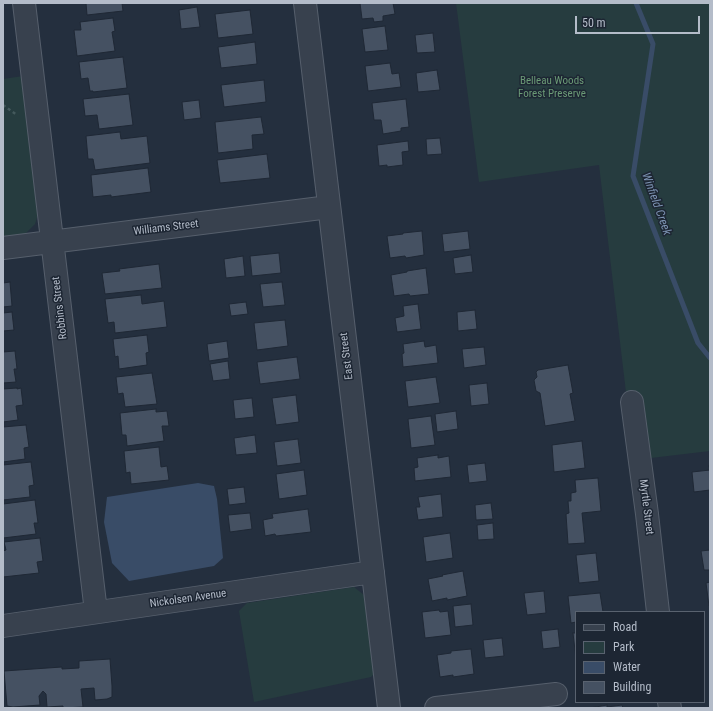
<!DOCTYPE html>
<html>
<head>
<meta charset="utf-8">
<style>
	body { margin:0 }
	#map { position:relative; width:713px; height:711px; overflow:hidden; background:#242f3e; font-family:"Roboto Condensed",sans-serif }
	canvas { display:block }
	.frame { position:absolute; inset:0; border:4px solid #b4bcc9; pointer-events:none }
	.legend { position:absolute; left:575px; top:611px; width:130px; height:92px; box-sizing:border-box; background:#1d2633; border:1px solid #59626f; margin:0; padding:5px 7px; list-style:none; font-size:12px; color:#b4bcc9 }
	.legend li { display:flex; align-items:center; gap:8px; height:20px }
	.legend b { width:20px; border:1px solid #59626f }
	.scale { position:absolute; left:575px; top:16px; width:125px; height:18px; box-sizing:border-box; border:2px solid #b4bcc9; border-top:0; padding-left:5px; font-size:12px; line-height:14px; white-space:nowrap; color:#b4bcc9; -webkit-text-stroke:3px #1d2633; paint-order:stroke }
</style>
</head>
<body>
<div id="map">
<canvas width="713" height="711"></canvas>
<div class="frame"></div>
<ul class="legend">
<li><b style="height:5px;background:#38414e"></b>Road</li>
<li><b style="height:11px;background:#263c3f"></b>Park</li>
<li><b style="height:11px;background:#394c67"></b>Water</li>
<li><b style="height:11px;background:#455162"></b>Building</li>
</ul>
<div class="scale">50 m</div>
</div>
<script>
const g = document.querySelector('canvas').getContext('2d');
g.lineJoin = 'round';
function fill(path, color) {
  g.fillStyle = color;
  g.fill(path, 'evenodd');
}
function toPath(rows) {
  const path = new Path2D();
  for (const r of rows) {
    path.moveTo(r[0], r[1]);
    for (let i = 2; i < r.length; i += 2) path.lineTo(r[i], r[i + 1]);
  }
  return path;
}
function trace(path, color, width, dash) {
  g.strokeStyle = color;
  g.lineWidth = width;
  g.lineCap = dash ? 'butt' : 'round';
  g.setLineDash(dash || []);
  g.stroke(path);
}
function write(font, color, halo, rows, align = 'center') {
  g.font = font + ' "Roboto Condensed",sans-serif';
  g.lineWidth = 3;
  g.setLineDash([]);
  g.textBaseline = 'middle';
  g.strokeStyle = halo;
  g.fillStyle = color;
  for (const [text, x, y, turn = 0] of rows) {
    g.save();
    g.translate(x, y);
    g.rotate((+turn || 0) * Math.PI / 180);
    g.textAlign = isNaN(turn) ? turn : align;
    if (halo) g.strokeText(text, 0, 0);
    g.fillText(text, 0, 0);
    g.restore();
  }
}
const green = toPath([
	[456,3,710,3,710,451,634,460,599,165,479,182],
	[23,76,39,211,35,224,25,234,3,238,3,79],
	[354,587,364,595,374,674,371,677,254,702,239,611,247,603]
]);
const water = toPath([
	[198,483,214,486,217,499,223,558,214,566,129,581,112,563,104,522,107,497]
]);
const stream = toPath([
	[636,3,653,44,633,176,698,343,710,358]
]);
const building = toPath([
	[86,3,122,3,123,11,87,15,86,3],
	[360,3,393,3,395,14,383,16,383,21,374,22,373,18,362,19,360,3],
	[197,7,200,27,181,29,179,10,197,7],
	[250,10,253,34,218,38,215,14,250,10],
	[113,18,115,31,112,32,115,51,77,56,74,30,81,30,80,22,113,18],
	[385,26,388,50,365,52,362,29,385,26],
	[433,33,435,52,417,53,415,35,433,33],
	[255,42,257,64,221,68,218,47,255,42],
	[123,57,127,88,93,92,93,91,90,91,88,78,81,79,79,62,123,57],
	[390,63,392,74,399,73,401,87,368,91,365,66,390,63],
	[437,70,440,90,418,92,416,73,437,70],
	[264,80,266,102,224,107,221,85,264,80],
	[129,94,133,125,99,129,97,115,85,116,83,99,129,94],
	[406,99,409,127,401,128,401,131,383,134,381,120,374,120,372,103,406,99],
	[199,100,201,118,184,120,182,102,199,100],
	[261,117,264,134,252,135,253,149,218,153,215,122,261,117],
	[120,132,121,139,147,136,150,163,95,170,93,159,88,159,86,136,120,132],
	[440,138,442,154,427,155,426,139,440,138],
	[408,141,409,151,402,152,403,165,387,167,387,165,379,166,377,145,408,141],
	[267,154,270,178,220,183,217,160,267,154],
	[148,168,151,192,111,197,111,195,93,197,91,175,148,168],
	[422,231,424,255,406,258,405,256,390,258,387,236,403,234,403,233,422,231],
	[468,231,470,249,444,252,442,234,468,231],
	[279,253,281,273,252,276,250,256,279,253],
	[471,255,473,272,455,274,453,258,471,255],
	[243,256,245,276,226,278,224,259,243,256],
	[159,264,162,288,105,294,102,273,120,271,119,269,159,264],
	[426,268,429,294,410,296,409,294,394,296,391,275,407,272,407,271,426,268],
	[10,282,12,306,3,307,3,283,10,282],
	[282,282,285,305,263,307,260,284,282,282],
	[141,295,142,304,164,301,167,327,115,333,114,322,108,323,105,299,141,295],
	[246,302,248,314,231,316,229,304,246,302],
	[418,304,421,329,397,332,395,318,404,316,403,306,418,304],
	[475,310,477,329,458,331,457,312,475,310],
	[12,312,14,330,3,331,3,313,12,312],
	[285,320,288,346,257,350,254,323,285,320],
	[147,335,149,352,146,353,147,365,119,369,118,356,115,357,113,339,147,335],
	[227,341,229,358,209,361,207,344,227,341],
	[424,341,425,347,436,345,438,363,403,367,402,354,404,353,403,344,424,341],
	[484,347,486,365,464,368,462,349,484,347],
	[15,351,17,369,14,369,16,382,3,383,3,352,15,351],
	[297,357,300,379,260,384,257,362,297,357],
	[228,361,230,379,213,381,210,364,228,361],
	[568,365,573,393,570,394,575,421,545,426,540,393,536,391,534,380,537,377,536,372,538,370,568,365],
	[152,373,157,404,125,407,123,393,118,394,116,377,152,373],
	[436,377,440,403,408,407,405,381,436,377],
	[487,383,489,404,471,406,469,385,487,383],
	[17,388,17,389,21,388,23,405,16,406,18,420,3,422,3,389,17,388],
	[296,395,299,422,276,425,272,398,296,395],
	[252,398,254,417,235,419,233,400,252,398],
	[156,409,156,412,167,411,169,426,162,426,164,441,127,446,126,435,122,435,120,413,156,409],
	[456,411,458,429,437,432,435,414,456,411],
	[431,416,435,445,411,448,408,419,431,416],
	[26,425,29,447,24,448,25,459,3,462,3,427,26,425],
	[255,435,257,453,236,455,234,438,255,435],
	[298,439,301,463,277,466,274,442,298,439],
	[582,441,585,468,554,472,552,445,582,441],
	[159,447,161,467,167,466,169,480,131,484,130,472,126,473,124,451,159,447],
	[438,455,438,458,449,456,451,477,415,481,414,468,418,467,417,458,438,455],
	[31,462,34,485,29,486,30,497,3,500,3,465,31,462],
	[485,463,487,481,469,483,467,465,485,463],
	[709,466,710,466,710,490,694,492,692,472,710,470,709,466],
	[304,470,307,495,279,499,276,474,304,470],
	[598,478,601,511,582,513,585,543,568,544,566,514,569,513,568,501,571,501,571,493,576,492,575,480,598,478],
	[244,487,246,503,229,505,227,489,244,487],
	[441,494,443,517,418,520,416,507,420,507,418,497,441,494],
	[35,500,38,523,34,523,36,534,3,538,3,504,35,500],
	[491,503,493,519,476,520,475,505,491,503],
	[308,509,311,532,276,536,275,534,265,536,263,520,273,518,272,514,308,509],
	[250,513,252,529,230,532,228,515,250,513],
	[493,523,494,539,478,540,477,525,493,523],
	[450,533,453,558,426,562,423,537,450,533],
	[40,538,43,561,37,562,39,573,3,577,3,551,6,550,4,542,40,538],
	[710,550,710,570,704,570,701,551,710,550],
	[596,553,599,581,579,583,576,555,596,553],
	[463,571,467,596,447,600,447,598,432,601,428,579,443,576,442,575,463,571],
	[710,582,710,606,709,606,706,583,710,582],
	[544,591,546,613,527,615,524,593,544,591],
	[600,593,603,612,576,612,576,622,571,623,568,596,600,593],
	[471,604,473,625,455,627,453,606,471,604],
	[439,610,440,612,448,611,451,635,425,638,422,612,439,610],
	[558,629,560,647,543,649,541,631,558,629],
	[573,633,576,633,576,659,573,633],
	[502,638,504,656,485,658,483,640,502,638],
	[471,649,474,674,453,677,453,675,440,677,437,655,451,653,451,651,471,649],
	[110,659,112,686,112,697,107,699,95,700,94,688,81,689,83,707,63,708,63,706,47,707,46,694,43,691,39,696,40,705,13,707,7,706,4,671,62,667,62,669,79,668,79,661,110,659],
	[607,705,607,707,622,705,623,708,590,708,607,705]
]);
const path = toPath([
	[3,105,17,115]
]);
const minor = toPath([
	[24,3,96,612],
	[305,3,389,708],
	[3,248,329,207],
	[632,402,647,514,658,612],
	[3,626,373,572],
	[669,702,670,708],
	[436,708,556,694]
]);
const parkNames = [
	["Belleau Woods",552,81],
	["Forest Preserve",552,94]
];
const streetNames = [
	["Williams Street",166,228,-7],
	["Robbins Street",60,308,-97],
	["East Street",347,356,-97],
	["Myrtle Street",646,507,83],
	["Nickolsen Avenue",188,599,-8]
];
const waterNames = [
	["Winfield Creek",656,204,70]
];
fill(green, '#263c3f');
fill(water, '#394c67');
trace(stream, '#394c67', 5);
fill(building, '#455162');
trace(building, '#1f2835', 1);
trace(minor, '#565f6c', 24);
trace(path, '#44595c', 2.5, [3, 3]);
trace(minor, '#38414e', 22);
write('11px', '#6b9a76', '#1d2633', parkNames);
write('11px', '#b4bcc9', '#1d2633', streetNames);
write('italic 12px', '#7c92b1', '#1d2633', waterNames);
</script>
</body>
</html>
